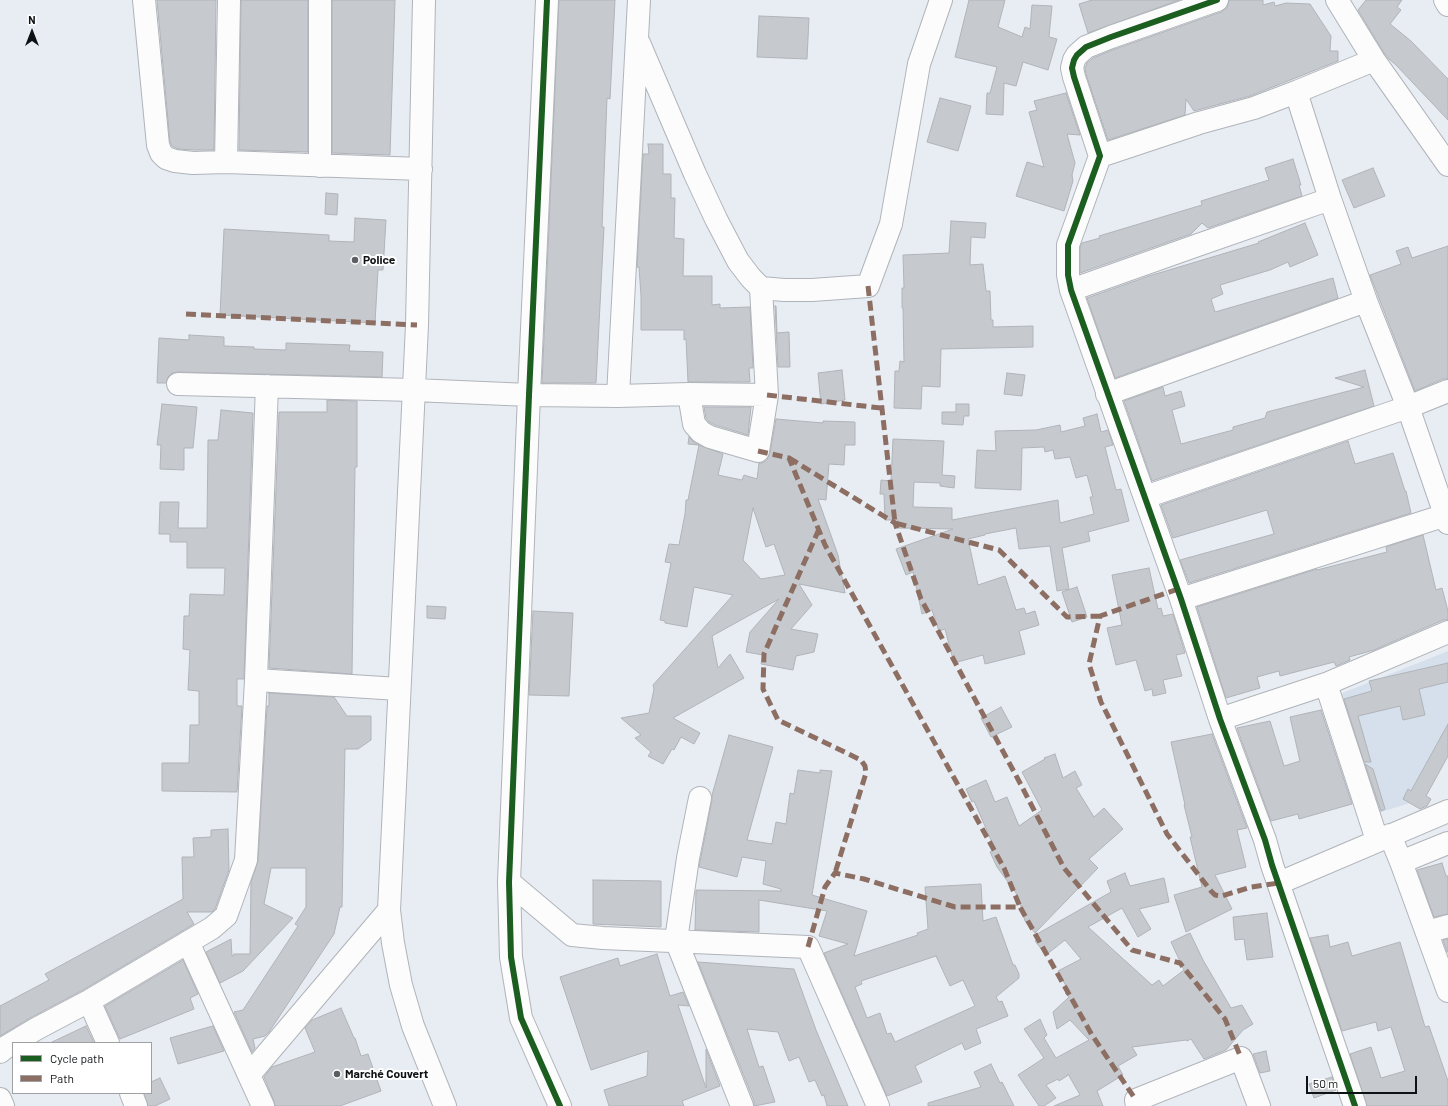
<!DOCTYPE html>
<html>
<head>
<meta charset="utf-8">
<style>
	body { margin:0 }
	#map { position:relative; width:1448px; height:1106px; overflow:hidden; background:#e8edf4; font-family:Barlow,sans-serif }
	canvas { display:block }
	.legend { position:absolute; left:12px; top:1042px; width:140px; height:52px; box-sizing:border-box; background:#fff; border:1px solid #9fa0a1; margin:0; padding:5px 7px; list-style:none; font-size:12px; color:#0f1215 }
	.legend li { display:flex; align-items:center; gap:8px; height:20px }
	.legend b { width:20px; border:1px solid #9fa0a1 }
	.north { position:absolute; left:12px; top:12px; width:40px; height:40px; -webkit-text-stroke:3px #fff; paint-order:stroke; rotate:0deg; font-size:11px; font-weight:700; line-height:16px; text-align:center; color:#0f1215 }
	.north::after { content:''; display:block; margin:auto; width:14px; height:18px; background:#0f1215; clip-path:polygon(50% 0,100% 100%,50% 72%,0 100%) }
	.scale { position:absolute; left:1306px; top:1076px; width:111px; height:18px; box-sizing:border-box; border:2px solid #0f1215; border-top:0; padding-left:5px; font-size:12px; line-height:14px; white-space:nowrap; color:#0f1215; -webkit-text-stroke:3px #fff; paint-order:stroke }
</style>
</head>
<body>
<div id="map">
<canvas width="1448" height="1106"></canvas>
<ul class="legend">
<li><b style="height:5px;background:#1b5e20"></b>Cycle path</li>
<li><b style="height:5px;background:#8d6e63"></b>Path</li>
</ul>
<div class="north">N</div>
<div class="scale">50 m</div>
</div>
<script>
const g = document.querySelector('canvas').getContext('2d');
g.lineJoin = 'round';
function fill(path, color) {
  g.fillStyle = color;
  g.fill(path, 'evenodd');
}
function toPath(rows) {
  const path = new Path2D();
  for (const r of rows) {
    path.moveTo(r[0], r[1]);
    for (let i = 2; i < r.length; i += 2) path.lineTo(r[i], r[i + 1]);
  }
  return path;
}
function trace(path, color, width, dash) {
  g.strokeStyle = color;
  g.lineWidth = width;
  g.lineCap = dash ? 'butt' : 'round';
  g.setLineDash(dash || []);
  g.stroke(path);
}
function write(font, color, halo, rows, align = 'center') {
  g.font = font + ' Barlow,sans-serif';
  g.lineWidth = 4;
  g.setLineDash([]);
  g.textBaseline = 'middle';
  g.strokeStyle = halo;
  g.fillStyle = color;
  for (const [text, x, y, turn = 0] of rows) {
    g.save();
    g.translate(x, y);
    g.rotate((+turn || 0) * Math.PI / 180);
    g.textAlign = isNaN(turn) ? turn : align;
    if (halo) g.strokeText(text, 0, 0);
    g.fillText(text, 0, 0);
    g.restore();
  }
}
const built = toPath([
	[1448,651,1448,752,1413,802,1375,814,1335,696]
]);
const building = toPath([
	[157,0,216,0,214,150,194,150,178,149,172,146,170,142,157,0],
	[241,0,308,0,308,152,239,150,241,0],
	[332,0,395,0,390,155,332,153,332,0],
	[559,0,615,0,610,99,607,98,602,227,604,227,596,383,542,383,559,0],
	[969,0,1005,0,998,27,1022,37,1025,27,1030,29,1032,5,1052,6,1049,37,1057,39,1048,70,1023,62,1016,86,1004,83,1003,115,986,114,987,93,990,93,997,67,955,57,969,0],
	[1092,0,1179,0,1088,33,1079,4,1092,0],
	[1229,0,1263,0,1263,5,1274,2,1275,6,1286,3,1310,4,1331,36,1330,51,1338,51,1338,61,1250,96,1194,111,1186,99,1185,115,1108,140,1086,74,1085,68,1087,63,1093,58,1115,49,1221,12,1227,8,1229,0],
	[1366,0,1402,0,1397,7,1401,10,1390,24,1411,41,1448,79,1448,120,1396,65,1389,59,1384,53,1358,10,1366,0],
	[759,16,809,18,807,59,757,57,759,16],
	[1066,93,1080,135,1067,134,1075,163,1072,175,1073,181,1064,211,1016,196,1027,162,1044,167,1029,112,1037,110,1034,101,1066,93],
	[940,98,971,106,958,151,927,142,940,98],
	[648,144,663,144,663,174,671,174,671,198,675,198,674,238,684,239,683,276,712,276,712,305,720,304,720,308,750,307,753,368,749,368,750,382,688,382,686,339,684,340,684,330,641,330,641,296,639,267,637,267,643,154,649,154,648,144],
	[1293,159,1301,185,1299,185,1302,196,1208,228,1202,223,1191,234,1080,273,1080,247,1082,243,1100,238,1099,236,1202,205,1201,201,1269,180,1265,168,1293,159],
	[1373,168,1385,196,1354,208,1342,180,1373,168],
	[326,193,338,194,337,215,325,214,326,193],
	[355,218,386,220,383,270,378,270,375,323,220,315,224,229,329,235,329,241,354,242,355,218],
	[951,221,986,223,985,238,971,237,970,265,983,264,986,291,990,291,991,320,993,320,993,327,1033,326,1033,347,941,349,940,387,922,386,921,409,894,408,895,371,899,371,900,361,904,362,903,308,902,308,902,288,904,288,903,255,949,253,951,221],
	[1305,223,1318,255,1290,267,1288,262,1270,270,1220,285,1223,294,1211,299,1215,312,1333,278,1338,298,1115,378,1087,298,1149,276,1259,243,1258,242,1305,223],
	[1448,246,1448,379,1443,379,1415,391,1370,275,1401,264,1396,251,1408,247,1412,258,1448,246],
	[775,306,776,306,777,333,789,332,790,367,778,367,775,306],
	[189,335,224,337,224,346,254,347,254,349,286,350,286,343,350,345,349,351,383,352,382,377,178,372,172,373,168,377,166,383,157,383,159,338,189,340,189,335],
	[842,370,845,400,821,404,818,373,842,370],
	[1365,370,1374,406,1152,481,1124,401,1163,387,1165,396,1181,391,1185,406,1172,410,1181,444,1233,430,1233,427,1265,418,1267,412,1364,387,1335,378,1365,370],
	[1007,373,1025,375,1022,396,1004,394,1007,373],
	[327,400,357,401,357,467,355,467,352,674,269,668,279,412,327,412,327,400],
	[162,404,197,407,193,448,184,448,184,470,160,469,161,445,157,445,162,404],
	[956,404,969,404,969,416,964,416,963,425,942,424,942,412,956,412,956,404],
	[704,407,751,407,748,435,715,425,709,422,706,418,704,407],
	[221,410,253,413,244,679,237,679,237,706,242,706,237,792,162,791,162,763,189,763,190,725,199,725,199,691,188,690,190,650,183,649,184,616,189,616,190,594,224,595,225,568,187,568,187,542,170,542,170,534,159,534,160,502,179,502,178,528,207,528,208,440,218,440,221,410],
	[1097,414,1101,432,1108,430,1113,445,1105,447,1116,490,1121,489,1129,521,1088,532,1090,541,1062,548,1069,589,1057,591,1050,546,1019,549,1016,528,985,534,985,535,968,539,978,585,1005,576,1016,610,1024,608,1026,614,1035,611,1039,625,1019,631,1025,654,985,664,983,655,954,663,945,629,939,631,932,610,922,614,913,572,906,575,896,549,953,529,897,528,898,520,885,520,884,494,880,494,881,480,891,481,893,439,944,441,942,475,955,476,954,488,940,486,940,483,914,482,913,507,952,508,952,520,1058,500,1060,523,1094,514,1090,497,1093,497,1087,475,1076,478,1070,457,1055,459,1053,450,1045,452,1044,447,1022,448,1021,490,975,488,977,450,996,451,995,431,1036,430,1060,425,1061,432,1085,426,1083,418,1097,414],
	[776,419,823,423,823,421,855,422,855,445,845,445,844,465,829,464,826,500,818,499,838,555,845,593,799,584,812,605,791,629,818,634,814,652,796,656,793,670,761,664,763,655,746,652,750,632,779,599,712,636,718,668,730,654,744,678,673,718,700,733,694,744,681,737,674,750,672,749,663,764,648,756,651,752,635,738,641,735,621,718,649,713,654,689,653,685,733,595,694,587,687,627,665,623,665,621,660,620,671,563,665,562,669,544,679,545,685,514,686,500,688,500,699,445,723,454,718,475,742,480,744,475,757,479,759,463,762,463,767,460,770,453,776,419],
	[753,508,766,547,774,544,785,575,761,579,743,560,753,508],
	[689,437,695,443,699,445,688,444,689,437],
	[1348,441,1355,464,1393,453,1405,491,1406,491,1411,513,1189,583,1180,560,1274,534,1267,510,1173,538,1161,505,1348,441],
	[1423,535,1436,590,1442,588,1448,611,1448,620,1443,620,1374,650,1349,657,1350,660,1336,666,1334,662,1280,676,1279,671,1257,677,1260,688,1226,698,1197,607,1317,569,1317,570,1387,552,1386,547,1423,535],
	[1149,568,1158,609,1161,608,1163,616,1173,614,1185,653,1176,655,1182,676,1163,680,1166,693,1153,696,1152,689,1145,691,1136,660,1116,665,1107,628,1122,625,1112,575,1149,568],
	[1077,587,1087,617,1072,622,1062,592,1077,587],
	[427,606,446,607,445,619,427,618,427,606],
	[533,611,573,613,569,696,529,695,533,611],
	[1448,663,1448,682,1419,689,1425,715,1403,720,1400,706,1358,716,1371,762,1364,762,1344,699,1372,691,1369,681,1448,663],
	[269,693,334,697,347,716,371,716,371,740,358,749,345,749,342,907,340,907,334,934,269,1032,265,1036,253,1039,255,1048,252,1052,234,1012,243,1010,298,926,295,924,306,907,306,868,271,868,264,904,293,918,243,971,220,983,206,952,231,939,232,956,233,956,234,954,250,954,251,882,258,861,267,706,269,706,269,693],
	[1001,707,1012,727,991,737,981,718,1001,707],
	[1321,710,1352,804,1299,819,1298,814,1271,821,1237,728,1270,721,1284,766,1300,761,1290,717,1321,710],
	[1448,724,1448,756,1426,796,1431,799,1427,806,1420,809,1403,799,1408,789,1411,791,1448,724],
	[1212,734,1247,828,1237,830,1246,867,1215,875,1232,909,1186,932,1174,895,1202,887,1190,837,1192,837,1184,805,1185,805,1171,742,1212,734],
	[729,735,773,747,747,840,772,844,776,822,786,824,790,793,794,794,798,770,820,773,820,770,832,771,812,895,867,911,854,956,918,935,917,933,928,929,925,887,981,884,983,921,996,917,1013,965,1015,965,1019,974,1019,978,996,997,999,1002,1002,1001,1008,1016,976,1029,981,1043,965,1050,962,1043,915,1066,922,1082,887,1096,824,953,848,944,819,936,827,911,759,900,759,932,695,930,696,890,781,891,781,889,763,884,766,861,742,857,737,877,699,867,712,800,712,795,729,735],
	[936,956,950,986,963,980,975,1006,895,1042,891,1033,887,1034,880,1013,867,1018,855,987,862,984,861,981,936,956],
	[1055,754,1063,778,1075,771,1082,785,1076,788,1094,817,1104,808,1123,829,1089,859,1098,868,1035,933,1025,921,1020,903,1018,900,1016,893,997,867,990,852,995,849,974,801,972,802,966,789,986,780,995,802,1007,797,1019,826,1042,810,1022,772,1045,759,1044,758,1055,754],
	[1365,764,1373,769,1385,809,1381,811,1365,764],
	[228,829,229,870,215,909,212,912,187,912,194,924,83,990,30,1018,0,1036,0,1006,49,980,45,974,183,899,182,857,194,857,193,838,211,837,211,830,228,829],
	[1442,863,1446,876,1448,876,1448,914,1434,917,1417,870,1442,863],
	[1125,873,1130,886,1164,878,1169,902,1139,909,1151,929,1138,937,1122,908,1088,927,1152,985,1159,980,1163,986,1184,970,1171,942,1190,933,1203,960,1231,1008,1242,1005,1253,1024,1243,1030,1226,1050,1204,1059,1191,1039,1187,1041,1186,1040,1132,1047,1137,1055,1118,1066,1123,1075,1097,1091,1103,1106,1054,1106,1080,1095,1068,1074,1067,1076,1059,1081,1058,1079,1046,1085,1056,1098,1044,1106,1039,1106,1018,1075,1044,1058,1024,1029,1040,1019,1047,1035,1044,1038,1056,1058,1089,1040,1070,1020,1057,1029,1053,1012,1069,997,1065,993,1068,990,1058,971,1081,959,1065,940,1046,955,1035,941,1039,938,1037,934,1111,892,1107,881,1125,873],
	[593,880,661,881,661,927,593,924,593,880],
	[1267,913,1273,957,1247,960,1244,939,1235,940,1233,917,1267,913],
	[1328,935,1330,947,1348,942,1352,956,1400,942,1425,1027,1429,1026,1448,1081,1448,1106,1367,1106,1350,1054,1371,1047,1381,1078,1405,1071,1391,1027,1378,1031,1376,1022,1342,1031,1310,938,1328,935],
	[1448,939,1448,952,1447,952,1443,940,1448,939],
	[657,954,670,996,683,992,689,1006,678,1005,706,1088,706,1049,720,1086,682,1101,684,1106,609,1106,604,1090,647,1076,648,1051,591,1070,560,977,618,958,620,966,657,954],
	[183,960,198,994,190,998,194,1009,120,1039,105,1006,183,960],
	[698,962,794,969,816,1030,848,1106,827,1106,824,1095,822,1096,815,1080,809,1082,799,1057,789,1061,778,1032,747,1029,759,1067,763,1066,775,1102,754,1106,754,1101,698,962],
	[341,1008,354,1038,355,1038,361,1056,368,1054,381,1091,340,1106,275,1106,274,1101,264,1077,272,1067,315,1052,305,1028,312,1020,341,1008],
	[86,1026,94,1043,50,1043,86,1026],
	[213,1026,224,1051,178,1064,170,1038,213,1026],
	[1266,1051,1270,1071,1260,1073,1253,1054,1266,1051],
	[991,1064,1000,1083,1002,1082,1014,1106,928,1106,928,1103,981,1087,974,1072,991,1064],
	[1332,1077,1336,1090,1314,1098,1309,1084,1332,1077],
	[160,1078,170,1099,155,1106,148,1106,144,1093,151,1093,151,1082,160,1078]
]);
const minor = toPath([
	[144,0,158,145,161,153,166,158,175,161,193,163,226,162,421,169],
	[424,0,417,325,389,910,393,943,401,985,413,1026,445,1106],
	[547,0,529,395,509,882,511,957,521,1018,560,1106],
	[1217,0,1111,37,1086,47,1077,55,1074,60,1072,68,1074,77,1100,156,1068,245,1068,275,1071,290,1181,599,1220,719,1265,840,1272,865,1355,1106],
	[1337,0,1374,60,1448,165],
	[1445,0,1448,5],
	[639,43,695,174,716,219,738,261,751,278,761,288,784,290,812,290,868,286,891,224,919,64,941,0],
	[1296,92,1330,199,1366,301,1408,407,1448,523],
	[1100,156,1199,123,1254,108,1296,92,1374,60],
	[226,162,229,0],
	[320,166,320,0],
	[1071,290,1198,245,1330,199],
	[178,384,414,390,529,395,618,396,639,0],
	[689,394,767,395],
	[1107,394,1366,301],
	[618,396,689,394,694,424,701,432,710,437,758,451,767,395,761,288],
	[1145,497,1408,407,1448,391],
	[1181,599,1446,515],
	[256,680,399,689],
	[1326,684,1377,840],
	[1220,719,1326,684,1448,632],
	[700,798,688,858,676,940,742,1106],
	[1390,835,1401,862,1448,991],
	[1401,862,1448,843],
	[509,882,572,935,603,938,808,947,878,1106],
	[1279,883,1448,811],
	[1427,932,1448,926],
	[188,942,263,1106],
	[89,1001,108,1043],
	[0,1052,6,1047,36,1029,89,1001,212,928,226,916,246,860,256,680,267,386],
	[249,1075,389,910],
	[131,1093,136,1106],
	[0,1099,3,1106],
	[1137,1106,1136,1100,1241,1058,1259,1106]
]);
const quiet = toPath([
	[868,286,895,523,999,550,1067,617,1100,616],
	[186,314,417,325],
	[767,395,881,408],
	[758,451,789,458,825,545,1004,868,1020,907],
	[789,458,895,523,921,599,1020,783,1064,868,1132,950,1180,963,1225,1019,1241,1058],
	[819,529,764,654,763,689,778,720,861,760,865,766,866,773,835,873],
	[1178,589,1100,616,1089,664,1101,702,1167,834,1211,891,1215,895,1222,896,1251,887,1279,883],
	[808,947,825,887,835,873,864,879,955,907,1020,907,1092,1035,1136,1100]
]);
const cycleway = toPath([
	[547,0,529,395,509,882,511,957,521,1018,560,1106],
	[1217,0,1111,37,1086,47,1077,55,1074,60,1072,68,1074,77,1100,156,1068,245,1068,275,1071,290,1181,599,1220,719,1265,840,1272,865,1355,1106]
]);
const markers = [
	[355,260,4,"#5b5f63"],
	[337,1074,4,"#5b5f63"]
];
const poiNames = [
	["Police",363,260],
	["Marché Couvert",345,1074]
];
fill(built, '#d6dfec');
fill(building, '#c6cacf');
trace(building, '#b0b4b9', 1);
trace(minor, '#b0b4b9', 24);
trace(minor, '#fcfcfd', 22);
trace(quiet, '#8d6e63', 5, [10, 5]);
trace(cycleway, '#1b5e20', 6);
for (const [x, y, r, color] of markers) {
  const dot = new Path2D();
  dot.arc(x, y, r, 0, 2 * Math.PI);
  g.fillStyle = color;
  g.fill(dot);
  trace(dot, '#fff', 1.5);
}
write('bold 12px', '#0f1215', '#fff', poiNames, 'left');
</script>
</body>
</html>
